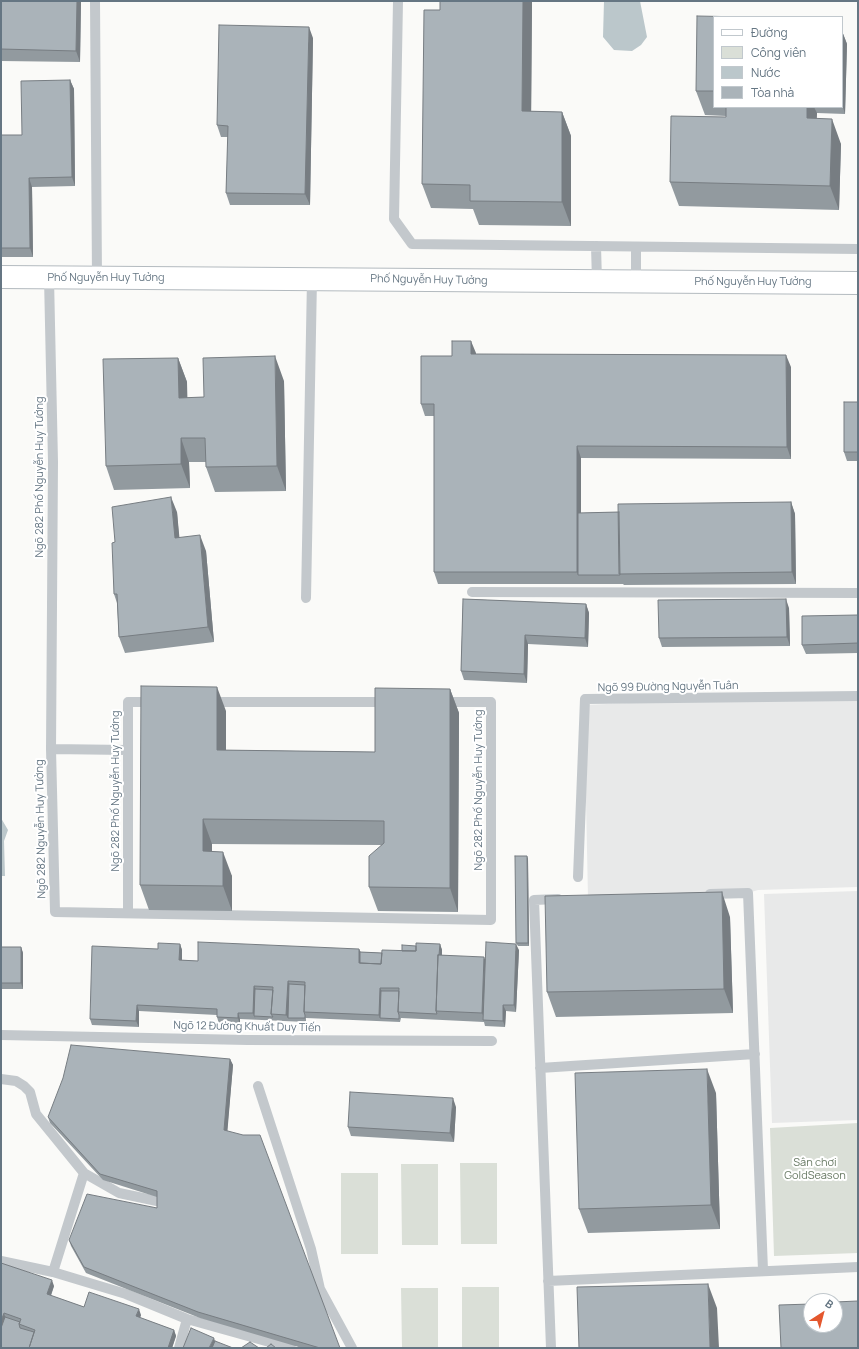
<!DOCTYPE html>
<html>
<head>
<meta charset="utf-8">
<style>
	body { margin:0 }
	#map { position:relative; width:859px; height:1349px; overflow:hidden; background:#fafaf8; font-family:Manrope,sans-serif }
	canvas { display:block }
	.frame { position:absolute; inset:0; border:2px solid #657683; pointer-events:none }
	.legend { position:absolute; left:713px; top:16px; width:130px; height:92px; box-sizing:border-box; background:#fff; border:1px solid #c1c8cd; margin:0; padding:5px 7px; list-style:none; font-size:12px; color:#657683 }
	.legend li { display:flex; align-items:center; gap:8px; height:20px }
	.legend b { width:20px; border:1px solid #c1c8cd }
	.north { position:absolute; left:803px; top:1293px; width:40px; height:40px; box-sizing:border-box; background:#fff; border:1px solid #c1c8cd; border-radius:50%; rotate:36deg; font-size:11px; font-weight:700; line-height:16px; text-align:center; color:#657683 }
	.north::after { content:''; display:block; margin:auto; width:14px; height:18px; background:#e4572e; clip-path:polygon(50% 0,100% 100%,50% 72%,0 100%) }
</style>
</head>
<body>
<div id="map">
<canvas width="859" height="1349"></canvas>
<div class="frame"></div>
<ul class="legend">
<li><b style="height:5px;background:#fff"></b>Đường</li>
<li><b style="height:11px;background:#dadfd7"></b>Công viên</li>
<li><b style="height:11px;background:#bbc7cb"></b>Nước</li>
<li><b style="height:11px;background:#aab3b9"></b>Tòa nhà</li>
</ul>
<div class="north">B</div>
</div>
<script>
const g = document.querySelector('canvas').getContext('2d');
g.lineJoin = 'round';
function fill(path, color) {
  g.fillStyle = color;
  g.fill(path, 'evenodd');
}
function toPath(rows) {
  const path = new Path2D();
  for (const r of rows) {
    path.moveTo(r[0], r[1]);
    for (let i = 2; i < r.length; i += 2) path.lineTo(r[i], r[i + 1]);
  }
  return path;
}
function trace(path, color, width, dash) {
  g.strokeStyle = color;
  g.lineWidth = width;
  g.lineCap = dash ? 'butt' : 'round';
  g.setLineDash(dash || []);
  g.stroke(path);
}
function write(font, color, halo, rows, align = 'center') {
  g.font = font + ' Manrope,sans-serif';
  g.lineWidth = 4;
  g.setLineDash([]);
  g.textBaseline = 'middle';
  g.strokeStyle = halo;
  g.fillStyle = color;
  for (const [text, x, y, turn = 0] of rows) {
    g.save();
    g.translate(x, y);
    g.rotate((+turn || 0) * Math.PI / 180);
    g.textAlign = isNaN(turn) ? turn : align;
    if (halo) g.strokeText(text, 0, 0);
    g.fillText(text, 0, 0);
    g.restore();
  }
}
const built = toPath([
	[858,693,858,887,758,890,748,893,588,898,584,705],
	[858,891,858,1120,772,1123,764,894]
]);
const green = toPath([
	[858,1123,858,1253,774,1256,770,1128],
	[460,1163,497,1163,497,1244,461,1244],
	[401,1164,438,1164,438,1245,402,1245],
	[341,1173,378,1173,378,1254,341,1254],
	[462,1287,499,1287,499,1348,462,1348],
	[401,1288,438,1288,438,1348,402,1348]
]);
const water = toPath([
	[604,1,640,1,647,37,641,45,632,51,614,50,603,37],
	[1,818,8,830,4,841,5,876,1,876]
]);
const lane = toPath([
	[95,1,97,278],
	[398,1,394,219,412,244,858,249],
	[596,246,597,281],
	[636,247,636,281],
	[49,278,53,462,51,749,55,912,491,920,491,702,443,702],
	[472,592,858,593],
	[306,598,312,279],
	[209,702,389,702],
	[51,749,127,750],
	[578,877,585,699,858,696],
	[710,894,748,893,763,1270],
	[128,913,128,702,153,702],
	[1,1035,248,1040,492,1041],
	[540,1068,755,1054],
	[1,1079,16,1081,24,1086,30,1092,36,1114,84,1173,53,1272],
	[258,1086,311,1249,320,1289,352,1348],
	[84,1173,119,1193,157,1201],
	[1,1261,53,1272,126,1294,187,1319,291,1348],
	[548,1281,858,1267],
	[179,1348,187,1319],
	[551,1348,534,900,558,899]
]);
const secondary = toPath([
	[1,277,858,283]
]);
const wall = toPath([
	[1,1,81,1,80,62,1,61],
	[440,1,532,1,531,111,562,112,571,136,571,226,479,225,473,209,431,208,422,184,440,10],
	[714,17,714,107,842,107,842,31,847,44,845,114,817,113,816,119,841,144,839,210,679,206,670,182,726,117,726,116,705,115,696,91],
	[313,38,310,205,230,205,226,193,228,137,221,137,217,125],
	[70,80,74,89,75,186,32,187,33,257,1,257,1,135,22,135],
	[476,353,476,354,791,367,791,459,581,458,581,513,619,512,791,502,795,514,796,584,624,585,623,584,438,584,434,572,434,416,425,416,421,404,452,356],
	[178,358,187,382,187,398,204,397,284,381,286,491,215,492,206,467,206,462,189,462,190,488,114,490,106,466],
	[858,402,858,461,847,461,844,452],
	[177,512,179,538,206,551,214,642,125,653,119,637,117,603,114,594,115,542],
	[463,599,586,604,589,613,588,647,528,644,527,683,464,680,461,671],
	[789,608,790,646,662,647,659,638],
	[858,615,858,653,806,654,802,645],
	[450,689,459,713,458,912,378,911,369,887,381,845,212,844,212,851,232,876,232,911,149,910,140,885,226,711,226,750,375,752],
	[527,856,528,859,529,946,518,946,516,943],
	[730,917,733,1013,556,1017,547,992],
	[180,944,182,950,182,960,198,961,359,949,360,952,382,953,402,951,416,946,440,944,442,950,442,955,485,959,519,950,516,1012,506,1011,505,1027,485,1026,484,1022,401,1018,400,1022,306,1018,306,1022,240,1019,240,1025,219,1024,217,1017,217,1015,139,1011,139,1027,92,1025,90,1019,158,949],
	[1,947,21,947,23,953,23,989,1,989],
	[230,1059,233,1065,227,1131,340,1348,302,1348,200,1318,86,1273,71,1246,69,1240,157,1208,157,1197,103,1180,50,1123,48,1117],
	[716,1093,720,1229,588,1233,579,1209],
	[456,1107,454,1142,351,1136,348,1127],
	[1,1263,54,1286,51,1296,84,1307,141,1315,140,1318,174,1330,176,1336,172,1348,1,1348]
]);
const shadedWall = toPath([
	[77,1,81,1,80,62,76,51],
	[523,1,532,1,531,135,522,111],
	[309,27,313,38,310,205,305,194],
	[842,31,847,44,845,114,842,104],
	[70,80,74,89,75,186,72,177],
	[807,107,814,107,817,113,816,143,807,118],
	[562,112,571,136,571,226,562,202],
	[832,119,841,144,839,210,830,186],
	[29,178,32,187,33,257,30,248],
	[471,341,476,353,476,366,471,354],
	[786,355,791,367,791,459,787,447],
	[275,356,284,381,286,491,277,466],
	[178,358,187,382,188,422,179,398],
	[181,438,189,462,190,488,181,464],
	[577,446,581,458,581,575,578,575,577,572],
	[171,497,177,512,181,554,175,538],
	[791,502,795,514,796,584,792,572],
	[200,535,206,551,214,642,208,627],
	[786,599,789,608,790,646,787,637],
	[586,604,589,613,588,647,585,638],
	[525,635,528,644,527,683,524,674],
	[217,687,226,711,226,775,217,750],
	[450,689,459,713,458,912,450,888],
	[203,819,212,844,212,875,203,851],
	[223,852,232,876,232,911,223,886],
	[527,856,528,859,529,946,528,943],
	[722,892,730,917,733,1013,724,989],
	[180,944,182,950,182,966,179,960],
	[440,944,442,950,440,1011,437,1011],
	[516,944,519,950,516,1012,514,1005],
	[21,947,23,953,23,989,21,983],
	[359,949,362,955,361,966,359,963],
	[484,957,488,966,485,1020,482,1013],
	[288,981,290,987,288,1018,286,1015],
	[254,986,257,992,254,1016,256,1020,253,1013],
	[380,988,383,994,380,1018,381,1021,379,1015],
	[137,1005,139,1011,139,1027,136,1021],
	[503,1005,506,1011,505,1027,503,1021],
	[238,1013,240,1019,240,1025,238,1018],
	[230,1059,233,1065,227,1136,224,1130],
	[707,1069,716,1093,720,1229,711,1205],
	[453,1098,456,1107,454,1142,450,1133],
	[52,1280,54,1286,49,1300,47,1294],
	[708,1284,717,1308,719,1348,710,1348],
	[139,1309,141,1315,138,1322,136,1316],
	[4,1313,6,1320,1,1334,1,1321],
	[174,1330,176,1336,172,1348,168,1348],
	[214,1338,216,1344,214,1348,209,1348]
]);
const building = toPath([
	[1,1,77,1,76,51,1,49,1,1],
	[440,1,523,1,522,111,562,112,562,202,470,201,470,185,422,184,424,10,440,10,440,1],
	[697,16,745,17,714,17,714,91,696,91,697,16],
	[219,25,309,27,305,194,226,193,228,126,217,125,219,25],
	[70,80,72,177,29,178,30,248,1,248,1,135,22,135,21,81,70,80],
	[726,107,807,107,807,118,832,119,830,186,670,182,671,116,726,117,726,107],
	[452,341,471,341,471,354,786,355,787,447,577,446,577,572,434,572,434,404,421,404,421,356,452,356,452,341],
	[275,356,277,466,206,467,205,438,181,438,181,464,106,466,103,359,178,358,179,398,204,397,203,358,275,356],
	[844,402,858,402,858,452,844,452,844,402],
	[171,497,175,538,200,535,208,627,119,637,117,594,114,594,112,543,115,542,112,507,171,497],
	[791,502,792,572,619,574,618,504,791,502],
	[619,512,620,575,578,575,578,513,619,512],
	[463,599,586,604,585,638,525,635,524,674,461,671,463,599],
	[786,599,787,637,659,638,658,600,786,599],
	[858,615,858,643,802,645,802,616,858,615],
	[141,686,217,687,217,750,375,752,375,688,450,689,450,888,369,887,369,856,384,843,384,821,203,819,203,851,223,852,223,886,140,885,141,686],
	[515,856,527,856,528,943,516,943,515,856],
	[722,892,724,989,547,992,545,896,722,892],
	[198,942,359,949,359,963,381,964,382,950,416,951,416,943,440,944,439,955,438,955,436,1011,437,1014,398,1012,399,988,380,988,379,1015,304,1012,305,982,288,981,286,1015,271,1014,273,987,254,986,253,1013,238,1013,238,1018,217,1017,217,1009,137,1005,136,1021,90,1019,92,946,158,949,158,943,180,944,179,960,198,961,198,942],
	[486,942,516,944,514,1005,503,1005,503,1021,483,1020,486,942],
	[402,945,416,946,416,951,402,951,402,945],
	[1,947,21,947,21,983,1,983,1,947],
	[360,952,382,953,381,964,360,963,360,952],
	[438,955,484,957,482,1013,436,1011,438,955],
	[289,984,305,985,304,1012,305,1015,305,1018,288,1018,289,984],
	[255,989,273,990,271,1014,273,1017,254,1016,255,989],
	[381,991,399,991,398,1012,399,1015,399,1019,380,1018,381,991],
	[71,1045,230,1059,224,1130,243,1135,260,1135,340,1348,320,1348,198,1312,84,1267,69,1240,87,1194,157,1208,157,1191,100,1174,48,1117,63,1078,71,1045],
	[707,1069,711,1205,579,1209,575,1073,707,1069],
	[350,1092,453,1098,450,1133,348,1127,350,1092],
	[1,1263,52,1280,47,1294,84,1307,89,1292,139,1309,136,1316,174,1330,168,1348,29,1348,35,1330,19,1324,21,1319,4,1313,1,1321,1,1263],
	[708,1284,710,1348,579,1348,577,1287,708,1284],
	[858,1301,858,1348,781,1348,779,1305,811,1304,811,1325,835,1325,835,1302,858,1301],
	[5,1317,20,1322,19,1324,20,1328,34,1332,29,1348,1,1348,1,1328,5,1317],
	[191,1328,214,1338,209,1348,183,1348,191,1328],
	[215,1341,233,1348,212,1348,215,1341],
	[250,1342,259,1348,241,1348,250,1342],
	[271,1344,276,1348,266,1348,271,1344]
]);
const streetNames = [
	["Phố Nguyễn Huy Tưởng",106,278],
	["Phố Nguyễn Huy Tưởng",429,280,1],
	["Phố Nguyễn Huy Tưởng",753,282],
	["Ngõ 282 Phố Nguyễn Huy Tưởng",40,477,-90],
	["Ngõ 99 Đường Nguyễn Tuân",668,687,-1],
	["Ngõ 282 Phố Nguyễn Huy Tưởng",479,790,-90],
	["Ngõ 282 Phố Nguyễn Huy Tưởng",116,791,-90],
	["Ngõ 282 Nguyễn Huy Tưởng",41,829,-91],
	["Ngõ 12 Đường Khuất Duy Tiến",247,1027,1]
];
const parkNames = [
	["Sân chơi",815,1163],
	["GoldSeason",815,1176]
];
fill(built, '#e8e9e9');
fill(green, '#dadfd7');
fill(water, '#bbc7cb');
trace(secondary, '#b3babf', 24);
trace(lane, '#c3c8cc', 10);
trace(secondary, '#fff', 22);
fill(wall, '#929a9f');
fill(shadedWall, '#777d82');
fill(building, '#aab3b9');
trace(building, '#777d82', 1);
write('11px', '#657683', '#fff', streetNames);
write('11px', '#687a64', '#fff', parkNames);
</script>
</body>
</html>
